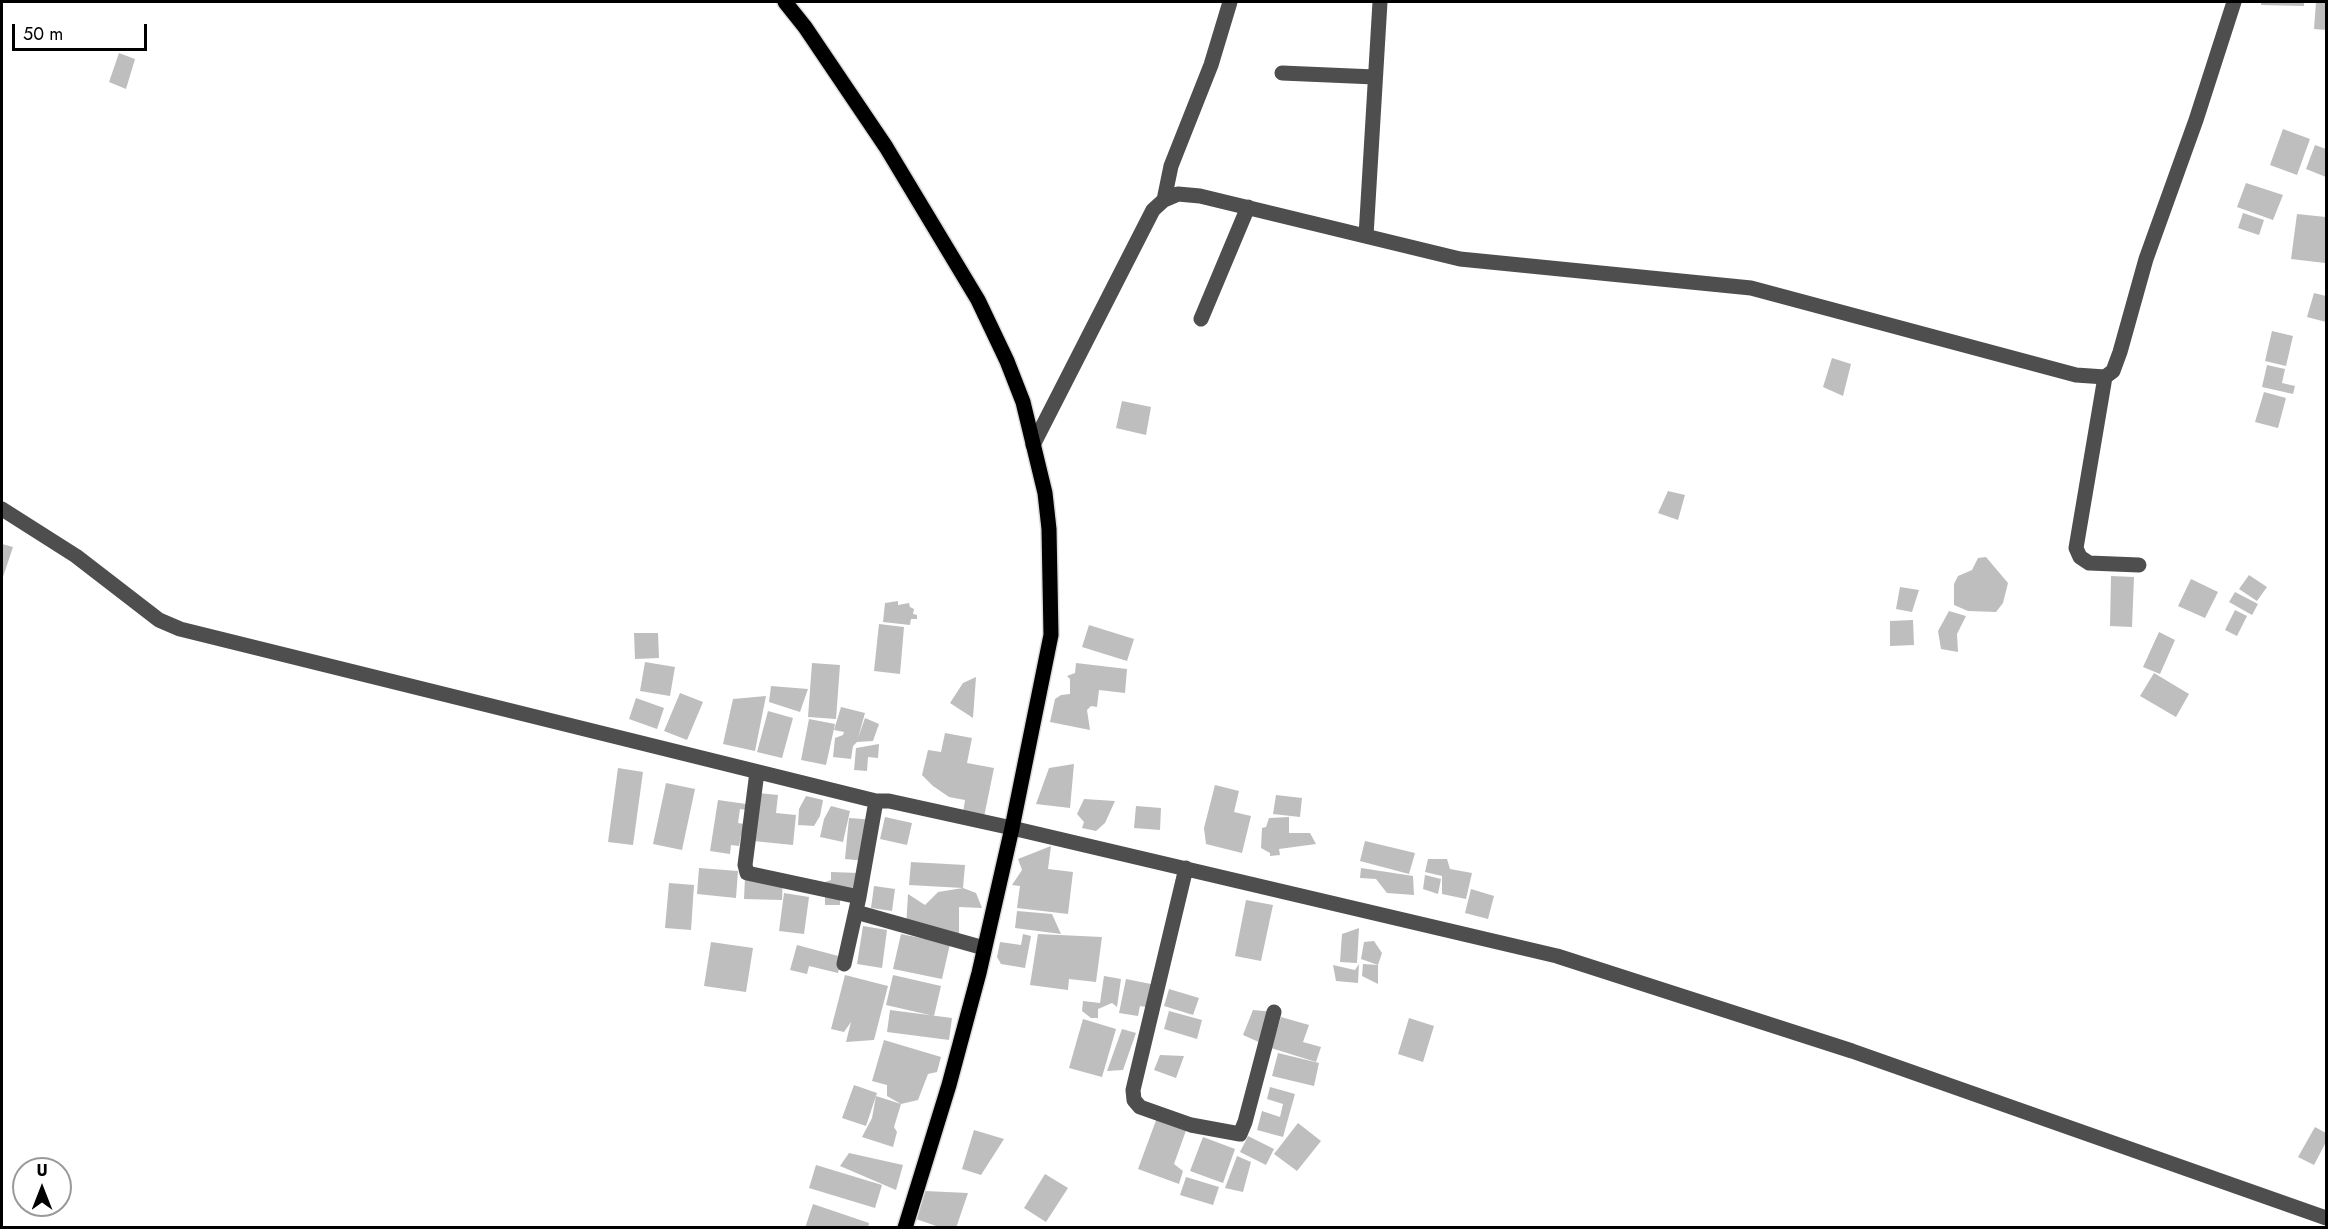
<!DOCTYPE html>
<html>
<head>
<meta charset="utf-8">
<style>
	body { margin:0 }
	#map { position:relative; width:2328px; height:1229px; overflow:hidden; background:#fff; font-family:Jost,sans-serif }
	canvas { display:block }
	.frame { position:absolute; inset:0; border:3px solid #000; pointer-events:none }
	.north { position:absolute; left:12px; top:1157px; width:60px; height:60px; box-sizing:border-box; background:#fff; border:2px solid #999; border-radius:50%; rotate:0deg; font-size:16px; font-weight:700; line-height:24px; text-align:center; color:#000 }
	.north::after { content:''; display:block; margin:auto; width:21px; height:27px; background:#000; clip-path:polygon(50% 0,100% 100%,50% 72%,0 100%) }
	.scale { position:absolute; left:12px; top:24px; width:135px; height:27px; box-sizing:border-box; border:3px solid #000; border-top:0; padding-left:8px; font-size:18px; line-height:21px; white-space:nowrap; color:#000; -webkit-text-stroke:4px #fff; paint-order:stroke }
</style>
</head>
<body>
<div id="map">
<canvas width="2328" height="1229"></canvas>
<div class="frame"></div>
<div class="north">U</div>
<div class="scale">50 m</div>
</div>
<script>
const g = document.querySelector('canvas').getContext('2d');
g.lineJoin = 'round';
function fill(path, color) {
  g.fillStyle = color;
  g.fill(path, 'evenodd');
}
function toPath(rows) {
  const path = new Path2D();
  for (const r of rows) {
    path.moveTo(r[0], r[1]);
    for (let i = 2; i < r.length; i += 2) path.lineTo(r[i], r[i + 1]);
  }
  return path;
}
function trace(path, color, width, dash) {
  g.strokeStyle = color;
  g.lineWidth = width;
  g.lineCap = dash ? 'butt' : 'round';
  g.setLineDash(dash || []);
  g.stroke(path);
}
const building = toPath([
	[2261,2,2304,2,2304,6,2261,5],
	[2316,2,2326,2,2326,30,2314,29],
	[119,53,135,59,126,89,109,82],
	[2283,129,2310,139,2297,175,2270,165],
	[2315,145,2326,149,2326,177,2306,169],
	[2246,183,2283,195,2273,220,2237,207],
	[2243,213,2264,220,2259,235,2238,228],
	[2297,214,2326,217,2325,263,2291,259],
	[2314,293,2326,296,2326,322,2307,317],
	[2272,331,2293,336,2286,366,2265,361],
	[1832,358,1851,364,1843,396,1823,387],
	[2267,365,2285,369,2282,383,2295,386,2293,394,2262,387],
	[2264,392,2286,398,2278,428,2255,422],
	[1122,401,1151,407,1146,435,1116,428],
	[1668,491,1685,495,1678,520,1658,513],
	[2,544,13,547,2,580],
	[1986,557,2008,583,2003,603,1996,612,1968,611,1954,605,1954,584,1958,576,1972,570,1978,558],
	[2249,575,2267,587,2257,601,2239,589],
	[2111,576,2134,577,2132,627,2110,626],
	[2191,579,2218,592,2205,618,2178,606],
	[1900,587,1919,590,1912,612,1896,609],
	[2235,592,2258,604,2252,615,2229,602],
	[898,601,898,605,909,603,910,607,914,609,913,614,917,615,917,619,911,619,910,625,883,622,885,603],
	[2235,610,2247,616,2237,636,2225,630],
	[1949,611,1966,616,1957,634,1958,652,1941,649,1938,631],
	[1913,620,1914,645,1890,646,1890,621],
	[879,624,904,627,900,674,874,671],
	[1089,625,1134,639,1127,661,1082,647],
	[2159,632,2175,640,2160,674,2143,667],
	[634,633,658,633,659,658,635,659],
	[645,662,675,667,670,696,640,691],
	[812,663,840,665,836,719,808,717],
	[1076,663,1127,669,1125,693,1099,690,1097,707,1091,706,1087,710,1090,730,1050,722,1055,699,1061,695,1070,694,1070,679,1067,676,1075,673],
	[2154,673,2189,694,2176,717,2140,696],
	[976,677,973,718,950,703,963,683],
	[771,686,808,689,800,712,769,702],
	[680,693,703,702,687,740,664,731],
	[766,696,755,751,723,744,733,699],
	[636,698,664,708,657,729,629,719],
	[841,707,865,713,858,738,865,718,879,724,873,741,857,742,853,746,851,759,833,757,835,738,843,735,844,732,834,730],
	[768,711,793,718,782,758,757,752],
	[809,719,835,724,826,765,801,760],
	[945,733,972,738,967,763,994,768,984,817,963,813,965,800,949,797,933,786,922,775,928,750,941,752],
	[879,744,878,758,868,757,867,771,854,770,856,748],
	[1074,764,1070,808,1036,804,1049,768],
	[618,768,643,772,633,845,608,842],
	[666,783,695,789,682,850,653,844],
	[1215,785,1239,791,1234,812,1251,816,1242,853,1206,844,1204,828],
	[758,793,778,795,776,813,796,815,793,845,753,841],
	[1276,795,1302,798,1300,817,1273,814],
	[806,796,823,800,820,816,814,826,798,825,799,809],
	[1084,799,1115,801,1105,823,1096,831,1082,828,1084,822,1077,814],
	[718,800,746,804,747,810,740,809,738,823,744,824,747,836,741,835,739,846,731,845,730,854,710,851],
	[831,806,850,811,843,842,820,837,824,819],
	[1136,806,1161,808,1160,830,1134,828],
	[885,817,912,823,907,845,880,839],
	[1289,817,1289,833,1310,833,1316,844,1279,849,1280,855,1270,856,1270,853,1261,848,1262,828,1266,827,1269,818],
	[849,818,877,820,867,861,845,859],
	[1365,841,1415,853,1409,874,1360,861],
	[1051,846,1048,869,1073,872,1068,914,1017,908,1020,886,1012,885,1022,870,1018,859],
	[1428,859,1447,859,1450,869,1472,873,1466,899,1442,894,1442,876,1425,872],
	[911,862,965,865,963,888,909,885],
	[699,868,738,871,736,898,697,894],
	[1361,868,1413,876,1414,895,1387,893,1376,879,1360,878],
	[831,872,859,873,858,900,840,900,840,905,825,905,825,882,831,880],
	[1425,875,1441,879,1438,894,1423,889],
	[745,877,783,878,782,900,744,899],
	[669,883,694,885,691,930,665,928],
	[874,886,895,889,892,911,871,908],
	[963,888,976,893,982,908,959,907,959,937,906,928,908,894,925,905,938,892],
	[1471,889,1494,896,1488,919,1465,913],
	[784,893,809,897,804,934,779,931],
	[1246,900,1273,905,1261,961,1235,956],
	[1017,911,1052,914,1061,934,1015,928],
	[863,926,887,930,882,968,857,964],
	[1359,928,1357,963,1340,962,1342,934],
	[901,934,950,944,942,979,893,969],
	[1023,934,1031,936,1025,968,1001,964,997,957,1000,942,1021,945],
	[1038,934,1102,937,1096,982,1069,979,1068,990,1030,985],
	[1374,941,1382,953,1378,965,1361,959,1364,942],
	[711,942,753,948,746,992,704,986],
	[797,945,842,957,838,973,809,966,807,974,790,970],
	[1359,964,1358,983,1336,981,1333,965,1355,970],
	[1363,964,1378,965,1378,984,1362,976],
	[845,975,888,986,874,1040,846,1042,851,1022,844,1032,831,1029],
	[893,975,941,986,934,1016,886,1005],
	[1104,976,1121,979,1117,1007,1112,1003,1098,1009,1098,1018,1091,1018,1082,1011,1083,1001,1100,1003],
	[1126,979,1156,985,1151,1008,1140,1006,1138,1016,1119,1013],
	[1169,989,1199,998,1193,1015,1164,1006],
	[890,1010,952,1018,949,1040,887,1032],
	[1253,1010,1274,1012,1261,1043,1243,1035],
	[1169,1011,1202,1020,1197,1039,1164,1029],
	[1281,1017,1309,1025,1303,1042,1321,1047,1316,1062,1271,1048],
	[1409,1018,1434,1026,1423,1062,1398,1054],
	[1083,1019,1116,1029,1102,1077,1069,1068],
	[1122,1029,1136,1033,1123,1070,1107,1071],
	[884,1040,941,1057,937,1072,928,1074,918,1100,901,1104,887,1096,887,1085,872,1081],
	[1278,1053,1319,1063,1314,1086,1272,1076],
	[1160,1055,1184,1056,1176,1078,1154,1070],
	[854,1085,877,1093,866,1126,842,1118],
	[1270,1087,1295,1094,1283,1137,1257,1130,1262,1111,1280,1117,1283,1104,1267,1099],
	[876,1096,901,1104,894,1127,897,1132,893,1147,862,1137,872,1118],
	[1158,1115,1188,1125,1174,1164,1183,1171,1179,1184,1138,1169],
	[1298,1123,1321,1141,1297,1171,1274,1154],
	[2315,1127,2326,1133,2326,1142,2314,1165,2298,1157],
	[974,1130,1004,1139,981,1175,962,1169],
	[1248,1136,1274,1149,1266,1165,1240,1152],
	[1203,1137,1235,1149,1223,1183,1190,1171],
	[849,1153,903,1165,896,1190,840,1166],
	[1237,1156,1251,1162,1243,1192,1225,1188],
	[816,1165,882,1185,875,1208,809,1188],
	[1045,1174,1068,1188,1046,1222,1024,1208],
	[1186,1177,1219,1187,1213,1205,1180,1195],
	[925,1191,968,1193,956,1228,942,1228,916,1219],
	[813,1204,869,1223,868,1228,805,1228]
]);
const minor = toPath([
	[1282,73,1375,77],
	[1164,200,1171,166,1211,65,1230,2],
	[1366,236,1380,2],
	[1201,319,1248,207],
	[2105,377,2076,548,2080,557,2089,563,2139,565],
	[1033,445,1153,210,1164,200,1178,194,1200,196,1460,259,1751,288,2076,375,2105,377,2113,371,2120,352,2146,259,2196,120,2234,2],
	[2,509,76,556,159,620,180,629,876,801,889,801,1012,828,1557,956,1852,1051,2326,1218],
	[757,772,745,865,747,873,859,897],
	[1186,868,1133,1090,1134,1100,1140,1107,1191,1125,1240,1134,1245,1122,1274,1012],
	[856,912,984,948],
	[844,964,859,897,876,801]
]);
const major = toPath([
	[785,2,805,27,886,147,978,300,1007,361,1023,402,1045,493,1049,529,1051,635,1012,828,979,973,949,1085,905,1228]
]);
fill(building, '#bebebe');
trace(major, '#dbdbdb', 18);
trace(minor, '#4e4e4e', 15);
trace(major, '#000', 15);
</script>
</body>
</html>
